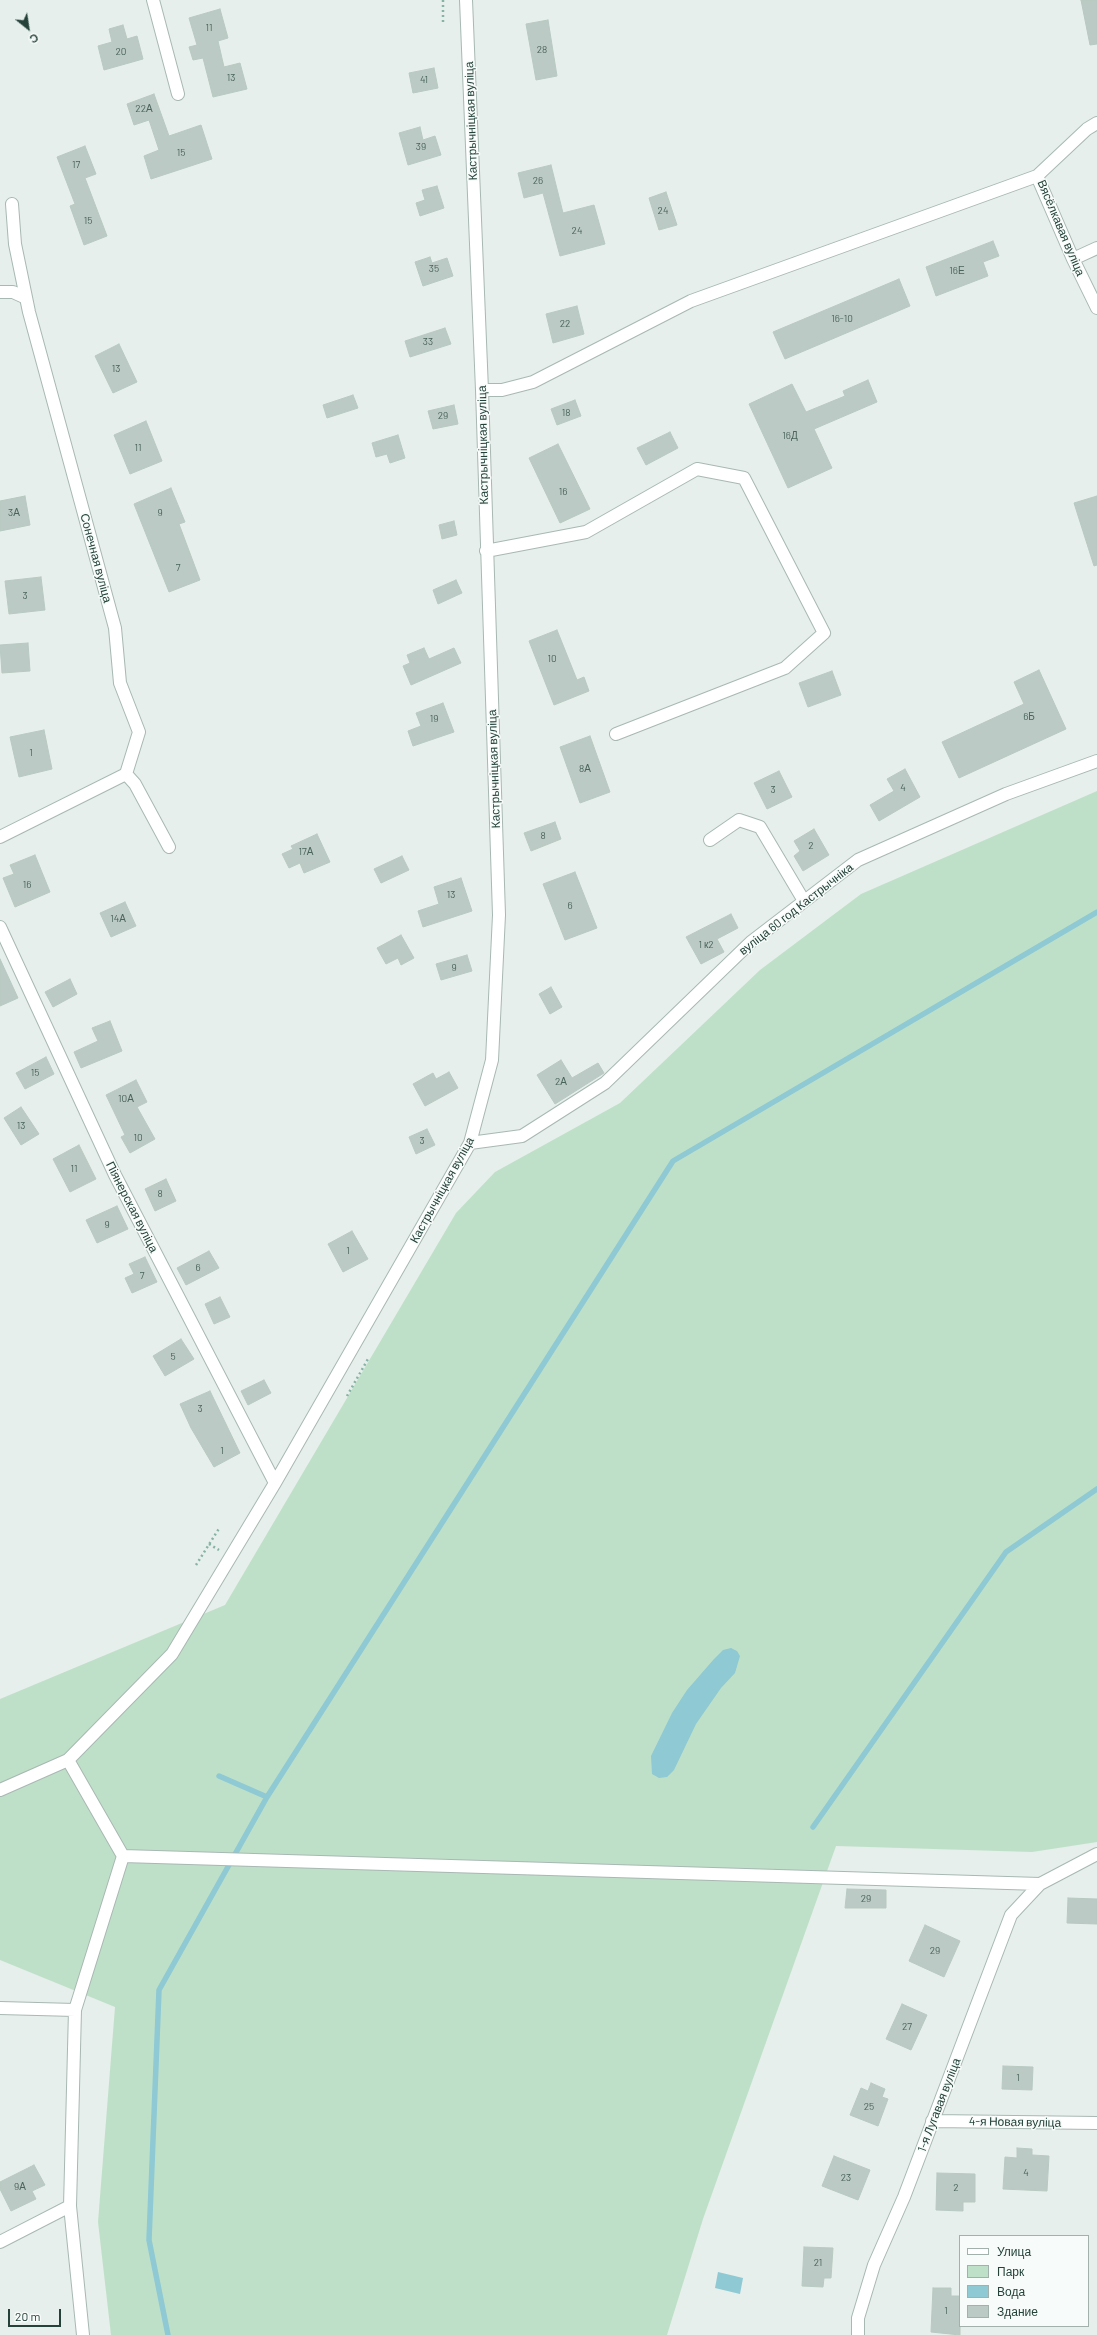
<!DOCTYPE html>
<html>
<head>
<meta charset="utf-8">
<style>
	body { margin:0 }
	#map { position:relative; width:1097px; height:2335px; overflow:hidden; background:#e6efeb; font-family:Barlow,sans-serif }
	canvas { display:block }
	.legend { position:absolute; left:959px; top:2235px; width:130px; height:92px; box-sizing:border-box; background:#f7fbf9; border:1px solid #a3b1ad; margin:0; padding:5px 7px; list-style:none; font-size:12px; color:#24423a }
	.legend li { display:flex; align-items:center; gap:8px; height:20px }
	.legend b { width:20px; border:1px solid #a3b1ad }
	.north { position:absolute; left:8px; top:8px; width:40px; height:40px; -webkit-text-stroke:3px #f7fbf9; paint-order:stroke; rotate:150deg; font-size:11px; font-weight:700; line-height:16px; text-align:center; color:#24423a }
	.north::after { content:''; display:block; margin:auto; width:14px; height:18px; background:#24423a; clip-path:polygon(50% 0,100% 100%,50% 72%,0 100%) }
	.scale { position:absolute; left:8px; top:2309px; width:53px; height:18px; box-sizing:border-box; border:2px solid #24423a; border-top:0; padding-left:5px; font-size:12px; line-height:14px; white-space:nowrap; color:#24423a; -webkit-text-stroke:3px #f7fbf9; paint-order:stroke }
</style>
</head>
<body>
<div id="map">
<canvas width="1097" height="2335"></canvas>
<ul class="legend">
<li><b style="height:5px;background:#fff"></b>Улица</li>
<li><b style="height:11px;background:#bfe0c8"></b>Парк</li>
<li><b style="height:11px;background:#8ec9d4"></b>Вода</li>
<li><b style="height:11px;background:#bbcac4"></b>Здание</li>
</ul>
<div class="north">С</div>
<div class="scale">20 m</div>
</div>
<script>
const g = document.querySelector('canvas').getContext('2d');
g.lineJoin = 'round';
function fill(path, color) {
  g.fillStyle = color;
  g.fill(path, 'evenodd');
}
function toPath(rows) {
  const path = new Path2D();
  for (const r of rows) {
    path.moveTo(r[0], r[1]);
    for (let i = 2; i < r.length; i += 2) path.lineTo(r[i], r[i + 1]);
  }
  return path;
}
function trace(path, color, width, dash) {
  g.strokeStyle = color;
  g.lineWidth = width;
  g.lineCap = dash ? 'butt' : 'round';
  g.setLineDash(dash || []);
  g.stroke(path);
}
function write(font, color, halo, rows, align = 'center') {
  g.font = font + ' Barlow,sans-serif';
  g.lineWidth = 3;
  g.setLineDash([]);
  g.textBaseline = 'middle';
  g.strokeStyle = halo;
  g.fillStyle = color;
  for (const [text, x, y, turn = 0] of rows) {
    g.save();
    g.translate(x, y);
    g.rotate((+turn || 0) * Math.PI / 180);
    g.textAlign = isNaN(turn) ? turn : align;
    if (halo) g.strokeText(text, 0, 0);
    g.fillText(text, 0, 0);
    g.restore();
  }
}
const green = toPath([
	[1097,791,1097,1842,1032,1852,836,1846,703,2219,667,2335,111,2335,98,2222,115,2007,0,1960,0,1699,225,1605,456,1213,495,1172,620,1103,760,970,861,894]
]);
const water = toPath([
	[731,1648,737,1651,740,1656,735,1673,721,1688,696,1724,674,1770,667,1777,659,1778,652,1774,651,1756,672,1713,687,1690,714,1659,723,1650],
	[718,2272,743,2278,740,2294,715,2288]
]);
const stream = toPath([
	[219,1776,267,1797],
	[813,1827,1006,1552,1097,1489],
	[168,2335,149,2240,159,1990,267,1797,673,1161,1097,912]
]);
const building = toPath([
	[1081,0,1097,0,1097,44,1090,45,1081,0],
	[220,9,228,38,218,41,224,67,240,63,247,89,213,97,203,58,193,60,189,47,197,45,189,18,220,9],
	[548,20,557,76,536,80,526,24,548,20],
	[123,25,127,39,137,36,143,59,104,70,98,46,112,42,109,29,123,25],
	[434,68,438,88,413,93,409,73,434,68],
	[154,94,169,136,201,125,212,159,151,179,144,156,159,150,149,120,134,125,127,104,154,94],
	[420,127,423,140,435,136,441,155,408,165,399,133,420,127],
	[85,146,96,174,85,178,107,236,84,245,70,206,75,204,57,157,85,146],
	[551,165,563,213,594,205,605,244,560,256,543,193,524,198,518,173,551,165],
	[437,186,444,208,420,216,416,203,425,200,422,190,437,186],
	[666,192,677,225,659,230,649,198,666,192],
	[993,241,999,256,983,262,988,276,936,296,926,267,993,241],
	[430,257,432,263,447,258,453,276,423,286,415,262,430,257],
	[899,279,910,306,785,359,773,332,899,279],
	[577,306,584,334,553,343,546,314,577,306],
	[445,328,451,344,410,357,405,341,445,328],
	[119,344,137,382,113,393,95,356,119,344],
	[868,380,877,402,814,429,832,468,788,488,749,404,792,384,806,412,845,396,843,391,868,380],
	[353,395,358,408,327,418,323,405,353,395],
	[575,400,581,416,557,425,551,409,575,400],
	[454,405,458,424,433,429,428,411,454,405],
	[146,421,162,461,130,474,114,435,146,421],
	[670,432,678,448,646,465,637,448,670,432],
	[398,435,405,458,390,463,387,454,376,457,372,443,398,435],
	[558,444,590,509,560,523,529,458,558,444],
	[171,488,185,522,179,524,200,580,169,592,134,504,171,488],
	[25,496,30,525,0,531,0,501,25,496],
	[1097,496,1097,565,1094,566,1074,503,1097,496],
	[454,521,457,535,442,539,439,525,454,521],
	[41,577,45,610,9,614,5,581,41,577],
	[456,580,462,593,438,604,433,590,456,580],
	[557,630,577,680,584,677,589,691,554,705,529,641,557,630],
	[28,643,30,671,2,673,0,645,28,643],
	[424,648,429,659,454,648,461,663,411,685,403,666,410,663,407,655,424,648],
	[1039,670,1066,729,959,778,942,742,1024,704,1014,682,1039,670],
	[832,671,841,695,808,707,799,683,832,671],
	[443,703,454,732,413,746,408,731,421,726,416,713,443,703],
	[44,730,52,769,19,777,10,737,44,730],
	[590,736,610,792,580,803,560,747,590,736],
	[905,769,920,797,879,821,870,805,894,791,887,779,905,769],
	[779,771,792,797,767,809,754,783,779,771],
	[555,822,561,839,531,851,524,833,555,822],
	[814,829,829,855,803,871,794,856,800,851,794,841,814,829],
	[317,834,330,862,304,873,300,863,289,868,282,854,293,849,291,846,317,834],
	[35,855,50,892,15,907,3,878,14,874,10,865,35,855],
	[402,856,409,870,381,883,374,869,402,856],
	[575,872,597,928,565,940,543,884,575,872],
	[461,878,472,911,423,927,418,911,439,904,434,887,461,878],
	[125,902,136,926,111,937,100,913,125,902],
	[731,914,738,928,717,939,724,952,701,964,686,937,731,914],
	[401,935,414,958,401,965,398,958,386,964,377,948,401,935],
	[467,955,472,971,441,980,436,964,467,955],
	[0,959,18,998,0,1006,0,959],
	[70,979,77,994,53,1007,45,992,70,979],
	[551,987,562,1007,550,1014,539,994,551,987],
	[110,1021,122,1051,81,1068,74,1052,98,1041,92,1028,110,1021],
	[46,1057,54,1074,25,1089,16,1073,46,1057],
	[561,1060,572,1078,598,1063,604,1073,555,1104,537,1075,561,1060],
	[449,1072,458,1088,425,1106,413,1084,433,1073,436,1079,449,1072],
	[136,1080,147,1102,137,1107,155,1139,130,1153,121,1137,125,1135,106,1095,136,1080],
	[21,1107,39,1134,21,1145,4,1118,21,1107],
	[427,1129,435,1145,416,1154,409,1137,427,1129],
	[79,1145,96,1179,70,1192,53,1159,79,1145],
	[166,1179,176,1201,155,1211,145,1189,166,1179],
	[117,1206,128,1229,97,1243,86,1220,117,1206],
	[352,1231,368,1259,343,1272,328,1244,352,1231],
	[209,1251,219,1268,186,1285,177,1268,209,1251],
	[145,1257,157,1282,132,1293,125,1278,134,1274,129,1264,145,1257],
	[220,1297,230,1317,214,1324,205,1304,220,1297],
	[181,1339,194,1359,165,1376,153,1356,181,1339],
	[264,1380,271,1393,248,1405,241,1391,264,1380],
	[210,1391,240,1453,214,1467,191,1428,180,1404,210,1391],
	[847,1889,886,1890,886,1908,845,1908,847,1889],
	[1068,1898,1097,1899,1097,1924,1067,1923,1068,1898],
	[925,1925,960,1941,944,1977,909,1961,925,1925],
	[902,2004,927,2015,911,2050,886,2039,902,2004],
	[1003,2066,1033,2067,1032,2090,1002,2089,1003,2066],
	[871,2083,885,2089,882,2097,888,2099,878,2126,850,2115,861,2088,868,2091,871,2083],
	[1017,2148,1032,2149,1032,2155,1049,2156,1047,2191,1003,2189,1005,2157,1017,2158,1017,2148],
	[834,2156,870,2170,858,2200,822,2186,834,2156],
	[34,2165,45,2185,32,2191,36,2199,11,2211,0,2189,0,2182,34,2165],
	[937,2173,975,2174,975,2202,963,2202,963,2211,936,2210,937,2173],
	[804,2247,833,2248,831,2278,824,2278,823,2287,802,2286,804,2247],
	[933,2288,951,2288,951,2296,960,2296,960,2335,931,2332,933,2288]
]);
const path = toPath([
	[443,0,443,25],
	[347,1396,368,1359],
	[209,1544,219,1550],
	[196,1565,220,1527]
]);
const minor = toPath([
	[153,0,178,94],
	[1037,176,1073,259,1097,308],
	[1073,259,1097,248],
	[0,292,13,292,26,298],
	[482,390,502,390,533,382,691,301,1037,176,1087,129,1097,123],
	[486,551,586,532,697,469,744,478,824,633,785,668,616,734],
	[126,774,135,784,169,847],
	[0,837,126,774,139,732,120,683,115,628,29,312,15,244,12,204],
	[710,840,739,820,760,827,804,901],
	[0,927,115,1175,275,1483],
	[470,1143,522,1136,605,1083,751,942,858,860,1006,794,1097,761],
	[68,1760,123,1856,1040,1884],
	[0,1790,68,1760,172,1654,275,1483,470,1143,492,1060,499,915,482,390,466,0],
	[0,2008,75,2010],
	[932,2121,1097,2123],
	[0,2242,70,2206],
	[83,2335,70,2206,75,2010,123,1856],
	[858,2335,858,2318,874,2265,904,2197,1011,1915,1040,1884,1097,1854]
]);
const numberNames = [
	["11",209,28],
	["28",542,50],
	["20",121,52],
	["13",231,78],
	["41",424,80],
	["22А",144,109],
	["39",421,147],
	["15",181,153],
	["17",76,165],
	["26",538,181],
	["24",663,211],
	["15",88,221],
	["24",577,231],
	["35",434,269],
	["16Е",957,271],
	["16-10",842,319],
	["22",565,324],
	["33",428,342],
	["13",116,369],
	["18",566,413],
	["29",443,416],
	["16Д",790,436],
	["11",138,448],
	["16",563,492],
	["3А",14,513],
	["9",160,513],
	["7",178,568],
	["3",25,596],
	["10",552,659],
	["6Б",1029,717],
	["19",434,719],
	["1",31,753],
	["8А",585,769],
	["4",903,788],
	["3",773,790],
	["8",543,836],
	["2",811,846],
	["17А",306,852],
	["16",27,885],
	["13",451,895],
	["6",570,906],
	["14А",118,919],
	["1 к2",706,945],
	["9",454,968],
	["15",35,1073],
	["2А",561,1082],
	["10А",126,1099],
	["13",21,1126],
	["10",138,1138],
	["3",422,1141],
	["11",74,1169],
	["8",160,1194],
	["9",107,1225],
	["1",348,1251],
	["6",198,1268],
	["7",142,1276],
	["5",173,1357],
	["3",200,1409],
	["1",222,1451],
	["29",866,1899],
	["29",935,1951],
	["27",907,2027],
	["1",1018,2078],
	["25",869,2107],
	["4",1026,2173],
	["23",846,2178],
	["9А",20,2187],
	["2",956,2188],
	["21",818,2263],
	["1",946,2311]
];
const streetNames = [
	["Кастрычніцкая вуліца",471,121,-92],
	["Вясёлкавая вуліца",1061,228,67],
	["Кастрычніцкая вуліца",483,445,-91],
	["Сонечная вуліца",96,558,75],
	["Кастрычніцкая вуліца",494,769,-92],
	["вуліца 60 год Кастрычніка",796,909,-38],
	["Кастрычніцкая вуліца",442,1190,-61],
	["Піянерская вуліца",132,1207,63],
	["1-я Лугавая вуліца",939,2105,-69],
	["4-я Новая вуліца",1015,2122,1]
];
fill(green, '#bfe0c8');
fill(water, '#8ec9d4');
trace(stream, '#8ec9d4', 5.5);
fill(building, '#bbcac4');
trace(building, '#b8c9c2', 1);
trace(minor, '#a8b8b2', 14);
trace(path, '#86b3a5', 2.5, [2, 3]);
trace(minor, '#fff', 12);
write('10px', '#4a645c', null, numberNames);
write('12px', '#24423a', '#f7fbf9', streetNames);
</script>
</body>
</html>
